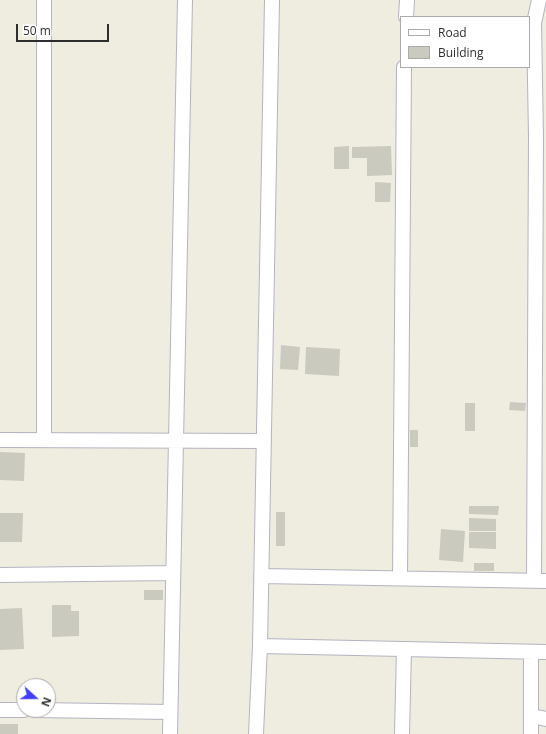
<!DOCTYPE html>
<html>
<head>
<meta charset="utf-8">
<style>
	body { margin:0 }
	#map { position:relative; width:546px; height:734px; overflow:hidden; background:#efece0; font-family:"Open Sans",sans-serif }
	canvas { display:block }
	.legend { position:absolute; left:400px; top:16px; width:130px; height:52px; box-sizing:border-box; background:#fff; border:1px solid #ababab; margin:0; padding:5px 7px; list-style:none; font-size:12px; color:#2e2e2e }
	.legend li { display:flex; align-items:center; gap:8px; height:20px }
	.legend b { width:20px; border:1px solid #ababab }
	.north { position:absolute; left:16px; top:678px; width:40px; height:40px; box-sizing:border-box; background:#fff; border:1px solid #ababab; border-radius:50%; rotate:111deg; font-size:11px; font-weight:700; line-height:16px; text-align:center; color:#2e2e2e }
	.north::after { content:''; display:block; margin:auto; width:14px; height:18px; background:#433eff; clip-path:polygon(50% 0,100% 100%,50% 72%,0 100%) }
	.scale { position:absolute; left:16px; top:24px; width:93px; height:18px; box-sizing:border-box; border:2px solid #2e2e2e; border-top:0; padding-left:5px; font-size:12px; line-height:14px; white-space:nowrap; color:#2e2e2e; -webkit-text-stroke:3px #fff; paint-order:stroke }
</style>
</head>
<body>
<div id="map">
<canvas width="546" height="734"></canvas>
<ul class="legend">
<li><b style="height:5px;background:#fff"></b>Road</li>
<li><b style="height:11px;background:#cbcabe"></b>Building</li>
</ul>
<div class="north">N</div>
<div class="scale">50 m</div>
</div>
<script>
const g = document.querySelector('canvas').getContext('2d');
g.lineJoin = 'round';
function fill(path, color) {
  g.fillStyle = color;
  g.fill(path, 'evenodd');
}
function toPath(rows) {
  const path = new Path2D();
  for (const r of rows) {
    path.moveTo(r[0], r[1]);
    for (let i = 2; i < r.length; i += 2) path.lineTo(r[i], r[i + 1]);
  }
  return path;
}
function trace(path, color, width, dash) {
  g.strokeStyle = color;
  g.lineWidth = width;
  g.lineCap = dash ? 'butt' : 'round';
  g.setLineDash(dash || []);
  g.stroke(path);
}
const building = toPath([
	[349,146,349,169,334,169,334,147],
	[391,146,392,175,367,176,367,158,352,158,352,147],
	[375,182,391,183,390,202,375,202],
	[281,345,300,347,298,370,280,369],
	[306,347,340,349,339,376,305,374],
	[510,402,526,403,525,411,509,410],
	[465,403,475,403,475,431,465,431],
	[410,430,418,430,418,447,410,447],
	[0,452,25,453,24,481,0,480],
	[469,506,499,506,498,515,469,514],
	[276,512,285,512,285,546,276,546],
	[0,513,23,513,22,542,0,542],
	[469,518,496,519,496,531,469,531],
	[441,529,465,531,463,562,439,560],
	[469,532,496,532,496,549,469,548],
	[474,563,494,563,494,571,474,571],
	[144,590,163,590,163,600,144,600],
	[52,605,71,605,71,611,79,611,79,636,52,637],
	[22,608,24,649,0,650,0,609],
	[0,724,18,724,18,734,0,734]
]);
const minor = toPath([
	[406,17,407,0],
	[0,440,264,441],
	[44,440,44,0],
	[0,575,173,573],
	[261,576,546,581],
	[400,578,404,67],
	[534,580,536,137,534,23,539,0],
	[260,646,546,652],
	[531,652,531,734],
	[0,710,24,710],
	[35,710,170,712],
	[531,716,546,719],
	[170,734,185,0],
	[256,734,260,646,272,0],
	[402,734,404,649]
]);
fill(building, '#cbcabe');
trace(minor, '#b4b4c1', 16);
trace(minor, '#fff', 14);
</script>
</body>
</html>
